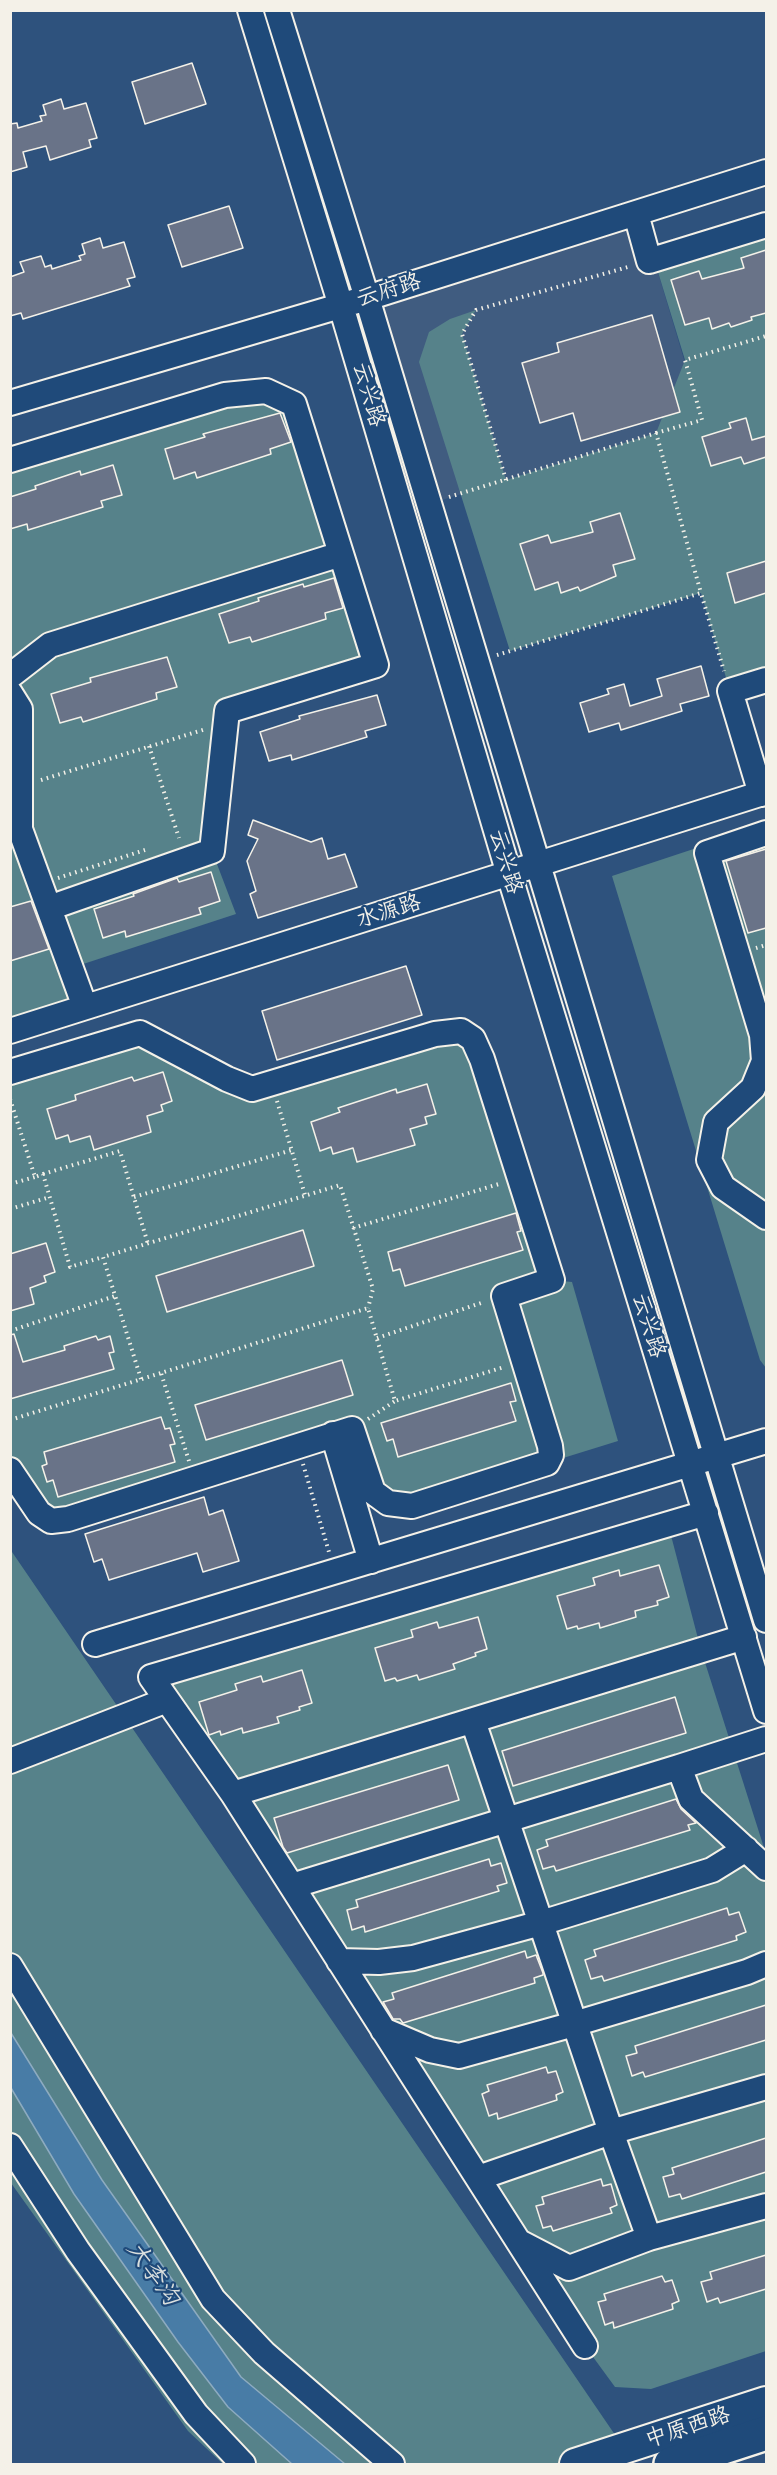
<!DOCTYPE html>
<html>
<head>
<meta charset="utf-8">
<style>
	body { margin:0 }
	#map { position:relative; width:777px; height:2475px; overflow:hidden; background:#2e527d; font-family:Sriracha,sans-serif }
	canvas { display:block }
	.frame { position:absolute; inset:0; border:12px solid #f4f1e8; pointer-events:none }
</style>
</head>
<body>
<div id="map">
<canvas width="777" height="2475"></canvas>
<div class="frame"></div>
</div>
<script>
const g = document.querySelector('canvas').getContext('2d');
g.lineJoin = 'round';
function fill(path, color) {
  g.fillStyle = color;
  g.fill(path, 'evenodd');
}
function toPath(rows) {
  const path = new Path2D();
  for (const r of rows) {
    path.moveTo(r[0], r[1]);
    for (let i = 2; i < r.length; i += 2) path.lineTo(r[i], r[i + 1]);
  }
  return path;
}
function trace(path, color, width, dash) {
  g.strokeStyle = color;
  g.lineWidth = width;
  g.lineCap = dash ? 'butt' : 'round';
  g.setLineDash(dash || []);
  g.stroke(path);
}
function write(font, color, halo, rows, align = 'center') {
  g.font = font + ' Sriracha,"LXGW WenKai TC",sans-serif';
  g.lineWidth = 4.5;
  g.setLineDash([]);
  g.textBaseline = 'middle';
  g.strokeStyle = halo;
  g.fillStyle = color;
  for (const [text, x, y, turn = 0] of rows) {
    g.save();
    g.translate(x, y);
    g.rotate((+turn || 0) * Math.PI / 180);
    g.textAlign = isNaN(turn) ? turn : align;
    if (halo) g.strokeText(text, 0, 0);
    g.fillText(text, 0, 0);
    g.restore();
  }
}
const built = toPath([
	[636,214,654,259,702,420,429,504,367,298]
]);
const green = toPath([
	[766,225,766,680,730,691,701,593,510,651,419,362,429,332,450,319,476,310,462,334,506,480,656,433,685,360,654,259],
	[225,395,294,404,376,665,227,711,212,851,236,914,71,968,85,1007,11,1031,11,460],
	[766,825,766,1368,760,1360,612,876],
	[461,1031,552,1280,572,1282,618,1441,547,1463,388,1503,352,1429,51,1521,11,1470,11,1072,140,1033,252,1089],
	[668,1524,701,1650,766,1854,766,2351,651,2389,615,2387,585,2346,151,1677],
	[10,1549,624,2448,575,2464,223,2464,188,2431,11,2183]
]);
const water = toPath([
	[11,2033,102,2180,241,2377,345,2464,292,2464,228,2407,178,2342,74,2194,11,2088,11,2033]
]);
const building = toPath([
	[192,63,206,104,145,124,132,82,192,63],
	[61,99,64,109,86,103,97,138,89,140,91,147,50,160,46,146,23,152,27,167,10,172,10,124,17,123,18,128,42,121,40,116,46,115,43,105,61,99],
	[229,206,243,248,182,267,168,225,229,206],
	[100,238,103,248,124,242,135,277,127,279,130,286,23,319,21,313,10,316,10,277,24,272,20,262,41,256,45,267,51,265,52,269,81,260,79,256,85,254,82,244,100,238],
	[766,250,766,313,751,317,752,320,731,327,729,323,712,329,709,318,685,325,671,280,699,271,702,279,744,268,741,258,766,250],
	[652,315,680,412,581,441,573,413,540,423,522,363,559,352,557,343,652,315],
	[280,413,291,442,270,449,271,454,197,478,195,472,174,479,165,449,205,437,203,434,280,413],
	[746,418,752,440,766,436,766,457,744,464,741,457,711,466,702,437,731,428,729,423,746,418],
	[113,465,122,495,101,501,103,507,28,530,27,524,10,529,10,497,36,489,35,486,80,471,81,475,113,465],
	[620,513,635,559,613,565,616,576,580,591,578,587,561,593,558,582,535,590,520,544,548,535,551,543,593,532,590,522,620,513],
	[766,561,766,593,735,603,727,573,766,561],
	[334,578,343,608,325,613,326,619,252,642,250,637,229,643,219,614,259,601,258,598,303,584,304,587,334,578],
	[167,657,177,687,156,693,157,699,83,722,81,717,60,723,51,694,91,682,90,678,167,657],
	[701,666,709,696,680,704,682,711,621,730,619,723,589,732,580,703,609,694,607,689,624,684,630,706,662,696,657,679,701,666],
	[377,695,386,725,365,731,367,737,292,760,291,755,269,761,260,732,300,719,299,716,377,695],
	[253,820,311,842,322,838,328,859,345,854,357,887,258,918,250,894,256,891,247,861,258,839,248,835,253,820],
	[766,849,766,928,748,933,726,861,766,849],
	[211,872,220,901,199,908,201,914,126,937,125,931,103,938,94,909,134,896,133,894,177,878,179,882,211,872],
	[31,901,49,949,10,961,10,907,31,901],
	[406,966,422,1015,277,1060,262,1011,406,966],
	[163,1072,172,1101,161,1105,163,1111,147,1116,151,1132,94,1150,90,1136,70,1142,68,1135,56,1139,47,1109,76,1100,75,1095,132,1077,134,1081,163,1072],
	[427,1084,436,1114,425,1117,427,1124,410,1129,415,1145,357,1162,353,1148,333,1154,331,1147,320,1151,311,1122,340,1112,338,1108,396,1089,397,1093,427,1084],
	[516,1213,521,1231,517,1232,523,1250,405,1286,400,1269,393,1271,388,1252,516,1213],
	[303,1230,314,1266,167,1312,156,1276,303,1230],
	[46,1243,55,1272,44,1276,46,1282,30,1288,34,1304,10,1311,10,1254,46,1243],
	[14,1334,23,1362,65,1350,64,1346,96,1336,98,1340,110,1336,114,1352,109,1353,114,1369,10,1399,10,1335,14,1334],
	[342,1360,353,1395,206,1440,195,1405,342,1360],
	[511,1383,516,1401,510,1402,516,1421,398,1457,393,1439,387,1441,381,1423,511,1383],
	[161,1417,165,1429,170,1428,175,1444,170,1445,175,1462,58,1497,53,1480,47,1482,42,1466,47,1464,44,1452,161,1417],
	[204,1497,209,1515,223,1510,239,1561,203,1572,197,1553,109,1580,102,1559,94,1562,85,1534,204,1497],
	[659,1565,669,1597,657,1601,658,1605,635,1611,636,1617,600,1628,599,1623,578,1629,577,1626,567,1629,557,1596,595,1585,593,1578,619,1570,620,1576,659,1565],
	[478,1617,487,1649,475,1653,476,1656,453,1664,455,1669,419,1680,417,1675,397,1681,395,1678,385,1681,375,1648,413,1637,411,1630,437,1622,439,1628,478,1617],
	[302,1670,312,1703,299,1707,300,1710,277,1717,279,1723,243,1733,242,1728,221,1735,220,1731,209,1735,199,1702,237,1690,235,1684,261,1676,263,1682,302,1670],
	[675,1697,686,1733,513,1786,502,1751,675,1697],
	[448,1765,459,1800,287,1853,283,1847,274,1818,448,1765],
	[676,1799,681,1809,696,1823,688,1825,690,1830,556,1871,554,1866,543,1869,537,1850,548,1846,546,1840,676,1799],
	[489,1859,491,1866,501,1863,507,1883,497,1886,499,1891,365,1932,364,1926,352,1930,347,1910,358,1907,356,1900,489,1859],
	[727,1908,729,1915,739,1912,746,1932,736,1936,737,1940,604,1981,602,1976,591,1979,585,1960,596,1956,594,1950,727,1908],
	[525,1951,527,1958,536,1955,543,1973,543,1975,534,1978,535,1983,403,2023,400,2019,393,2019,383,2002,394,1999,392,1993,525,1951],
	[766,2005,766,2040,645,2077,643,2072,632,2076,626,2056,637,2053,635,2046,766,2005],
	[546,2067,548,2073,556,2071,563,2092,556,2095,557,2100,498,2119,497,2113,489,2116,482,2094,489,2091,487,2085,546,2067],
	[766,2138,766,2172,682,2199,680,2194,669,2197,663,2177,674,2174,672,2168,766,2138],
	[601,2179,603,2186,611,2184,617,2205,610,2208,612,2213,553,2231,551,2226,543,2228,536,2206,544,2204,542,2197,601,2179],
	[766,2255,766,2289,720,2303,718,2298,707,2302,701,2282,712,2279,710,2272,766,2255],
	[662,2276,665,2282,672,2280,679,2301,672,2304,673,2309,614,2328,613,2322,605,2325,598,2302,606,2300,604,2294,662,2276]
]);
const path = toPath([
	[656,433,702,420,685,360,766,336],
	[506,480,462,334,476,310,628,267],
	[449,497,656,433,701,593],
	[497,655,701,593,724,671],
	[149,746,179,838],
	[41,780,206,729],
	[58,878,145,850],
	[756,948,766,945],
	[10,1099,35,1177,43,1174,70,1267,103,1257],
	[277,1101,305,1195],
	[43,1174,120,1151,148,1244],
	[10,1184,35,1177],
	[134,1197,292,1150],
	[10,1209,50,1197],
	[353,1228,499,1184],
	[10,1331,115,1296],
	[377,1338,484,1302],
	[141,1379,103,1257,340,1185,373,1289,368,1308],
	[368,1419,395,1401],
	[10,1420,161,1373],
	[189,1461,161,1373,368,1308,395,1401,504,1367],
	[303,1464,329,1552]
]);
const minor = toPath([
	[250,10,341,306,509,874,766,1711],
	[277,10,367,298,766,1620],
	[636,214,649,261,766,225],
	[10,403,367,298,766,172],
	[10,460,225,395,266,391,294,404,376,665,227,711,212,851,49,908],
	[10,676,50,645,341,554],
	[10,693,20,709,20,829,85,1007],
	[761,794,730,691,766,680],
	[766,833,707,853,762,1035,764,1061,753,1088,716,1122,709,1160,723,1187,766,1217],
	[10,1031,766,792],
	[10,1072,140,1033,227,1079,252,1089,435,1034,461,1031,473,1039,482,1059,552,1280,504,1296,550,1446,551,1455,547,1463,412,1506,388,1503,373,1492,352,1429,68,1519,51,1521,39,1513,10,1470],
	[333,1434,371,1561],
	[95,1644,766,1441],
	[473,1721,611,2132,649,2238],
	[766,1739,679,1767,691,1799,766,1868],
	[10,1761,167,1700],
	[233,1794,744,1637],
	[292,1886,679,1767],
	[339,1961,379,1962,413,1958,541,1923,712,1870,746,1849],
	[10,1966,213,2299,264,2353,392,2464],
	[383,2030,430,2050,459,2056,574,2024,747,1972,766,1964],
	[10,2146,78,2251,196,2414,243,2464],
	[478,2178,611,2132,766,2087],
	[521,2243,569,2268,649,2238,766,2206],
	[585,2346,233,1794,151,1677,706,1513]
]);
const major = toPath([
	[575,2464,766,2402]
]);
const highway = toPath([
	[671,2464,766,2433]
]);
const streetNames = [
	["云府路",389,291,-17],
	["云兴路",368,395,74],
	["云兴路",505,862,73],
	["水源路",389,912,-17],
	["云兴路",648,1326,73],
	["中原西路",688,2428,-18]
];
const waterNames = [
	["大李沟",152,2274,55]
];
fill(built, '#405c80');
fill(green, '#56828a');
fill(water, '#487ca6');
trace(water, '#8dabc0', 1.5);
fill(building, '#697388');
trace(building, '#f4f1e8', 1.5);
trace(minor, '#f4f1e8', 28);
trace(major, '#f4f1e8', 34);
trace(highway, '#f4f1e8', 38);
trace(path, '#f4f1e8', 4, [1.5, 4.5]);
trace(minor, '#1f4a7a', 24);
trace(major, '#1f4a7a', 30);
trace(highway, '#1f4a7a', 33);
write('22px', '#f4f1e8', '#1f4a7a', streetNames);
write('italic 24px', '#dadfde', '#1f4a7a', waterNames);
</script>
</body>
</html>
